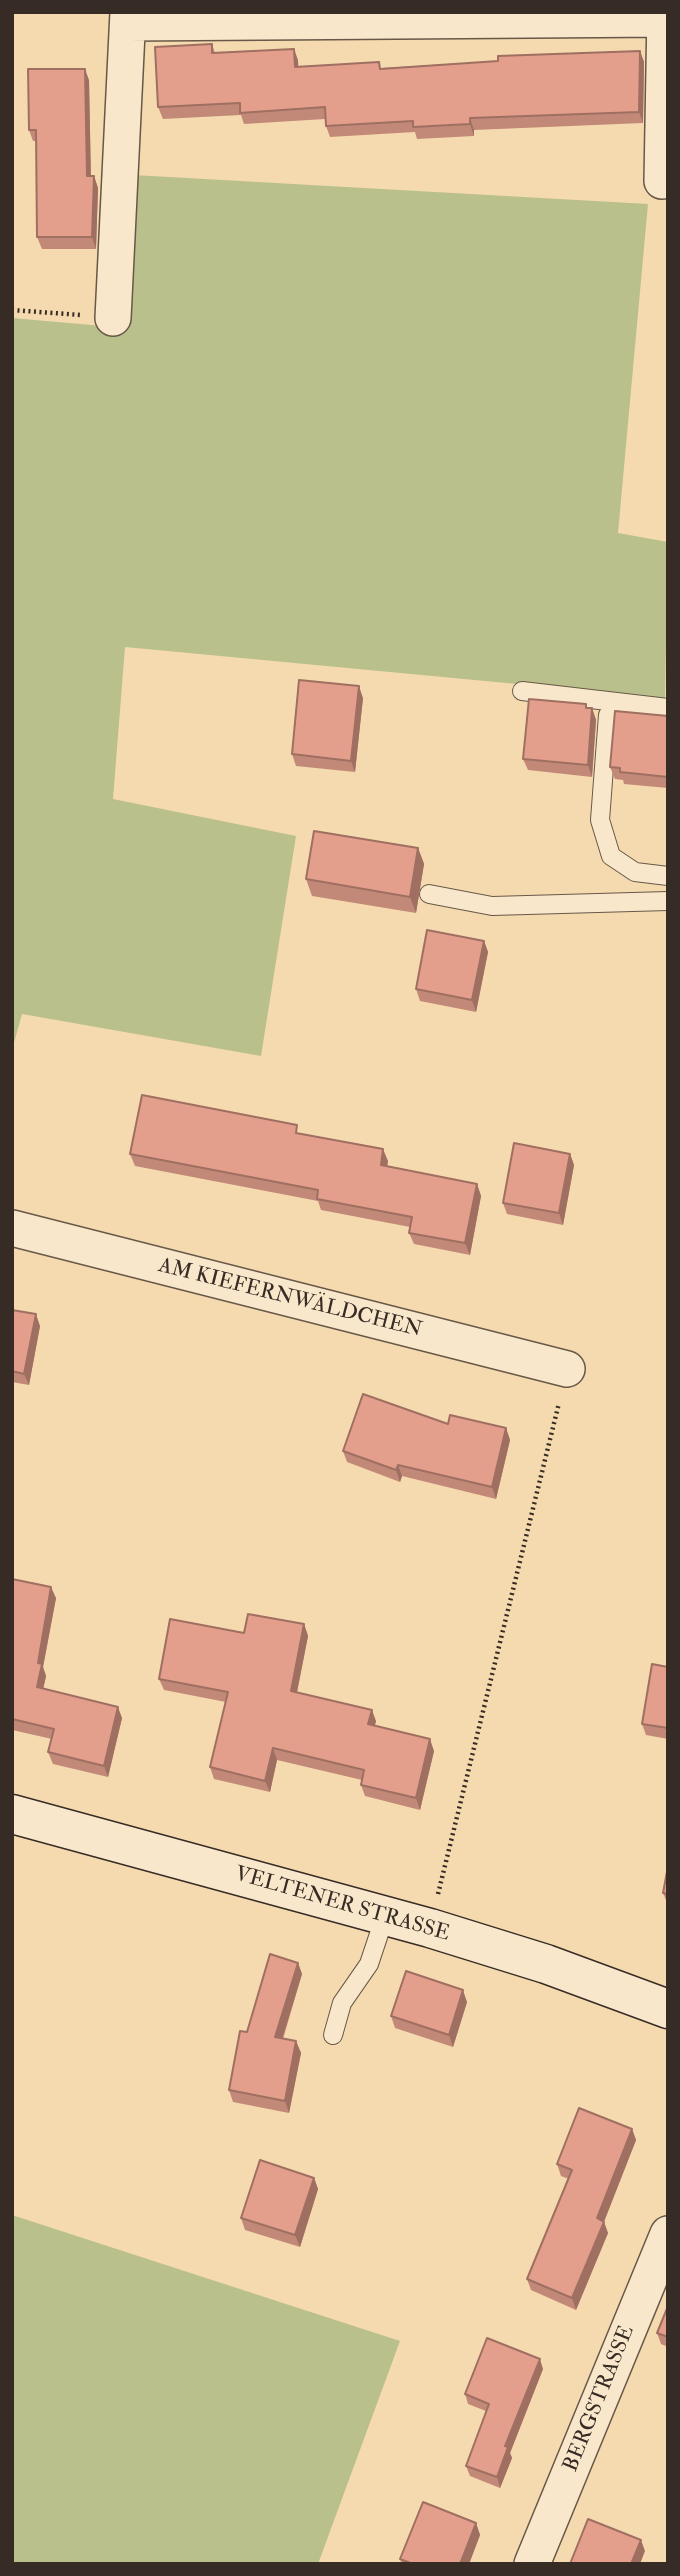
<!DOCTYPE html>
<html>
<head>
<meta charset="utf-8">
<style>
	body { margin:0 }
	#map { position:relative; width:680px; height:2576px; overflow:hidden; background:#f6daaf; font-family:"IM FELL Double Pica",serif }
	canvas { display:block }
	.frame { position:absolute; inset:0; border:14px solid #372c25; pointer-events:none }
</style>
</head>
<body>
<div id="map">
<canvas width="680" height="2576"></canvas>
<div class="frame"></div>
</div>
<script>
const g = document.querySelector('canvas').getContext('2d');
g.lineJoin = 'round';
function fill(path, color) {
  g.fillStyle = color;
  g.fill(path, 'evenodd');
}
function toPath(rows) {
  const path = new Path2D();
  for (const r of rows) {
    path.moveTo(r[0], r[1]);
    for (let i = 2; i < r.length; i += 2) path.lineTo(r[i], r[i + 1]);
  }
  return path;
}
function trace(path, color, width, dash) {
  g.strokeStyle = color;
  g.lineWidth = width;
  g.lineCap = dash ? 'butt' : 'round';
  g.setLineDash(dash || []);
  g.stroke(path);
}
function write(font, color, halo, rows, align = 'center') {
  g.font = font + ' "IM FELL Double Pica",serif';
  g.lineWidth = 6;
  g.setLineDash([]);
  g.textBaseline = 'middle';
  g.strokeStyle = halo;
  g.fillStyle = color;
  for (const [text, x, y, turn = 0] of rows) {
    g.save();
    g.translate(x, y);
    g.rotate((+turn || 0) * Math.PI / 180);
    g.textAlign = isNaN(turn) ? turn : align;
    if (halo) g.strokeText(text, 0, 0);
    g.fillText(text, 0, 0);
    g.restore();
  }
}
const green = toPath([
	[134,175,648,204,618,533,668,542,665,698,125,647,113,799,296,836,261,1056,22,1014,12,1050,12,318,126,328],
	[12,2215,400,2341,318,2564,12,2564]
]);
const path = toPath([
	[12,310,81,315],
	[438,1894,559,1403]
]);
const service = toPath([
	[522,691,668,708],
	[608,715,600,820,611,856,635,872,668,876],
	[429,894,492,906,668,901],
	[333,2035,342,2003,369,1964,385,1916]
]);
const minor = toPath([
	[128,23,665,19],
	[662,181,665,12],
	[113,318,128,12],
	[12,1228,567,1369],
	[532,2564,668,2234]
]);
const secondary = toPath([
	[12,1814,430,1928,546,1964,668,2009]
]);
const wall = toPath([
	[212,44,215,53,298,60,298,67,382,68,498,61,640,51,644,62,643,123,474,130,474,136,417,139,415,132,330,137,326,126,325,119,244,124,241,115,163,119,158,107],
	[89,80,91,176,94,176,98,188,96,249,42,249,37,237,36,141,33,141,29,130],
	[363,698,355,772,296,766,292,754],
	[586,704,587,708,592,708,596,720,592,777,528,770,523,759],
	[668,716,668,788,624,784,623,780,615,779,610,767],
	[418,848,424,864,416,913,312,896,306,879],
	[484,941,488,952,476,1012,420,1001,416,989],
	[301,1134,388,1161,387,1166,477,1184,481,1196,470,1255,414,1244,409,1233,410,1227,321,1210,318,1201,135,1166,130,1154],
	[570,1154,574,1165,563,1225,507,1214,503,1203],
	[12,1310,40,1326,29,1385,12,1382],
	[448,1424,506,1428,510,1440,496,1499,402,1476,400,1482,347,1462,343,1451],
	[12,1579,56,1598,43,1667,46,1676,43,1689,122,1718,108,1777,53,1764,48,1752,52,1739,12,1730],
	[304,1624,308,1636,297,1692,376,1721,375,1725,434,1751,420,1810,365,1796,361,1785,362,1780,277,1760,270,1792,214,1779,210,1767,226,1702,164,1690,159,1679,244,1633],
	[668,1667,668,1739,646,1735,642,1724],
	[668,1866,668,1905,663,1893],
	[298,1963,302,1974,283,2039,296,2041,301,2053,289,2113,233,2102,229,2090,247,2032],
	[467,2002,453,2047,395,2028,391,2016],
	[632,2129,636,2140,604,2222,608,2233,576,2310,531,2290,527,2279,569,2179,561,2176,557,2164],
	[314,2178,318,2189,300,2247,245,2230,241,2218],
	[668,2306,668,2347,661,2344,657,2333],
	[543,2369,510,2453,512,2458,500,2488,470,2476,466,2466,486,2411,468,2404,465,2394],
	[476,2523,480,2535,469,2564,402,2564,400,2559]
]);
const shadedWall = toPath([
	[294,49,298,60,299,78,295,67],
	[640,51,644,62,643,123,639,112],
	[85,69,89,80,91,188,87,176],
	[470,118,474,130,474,136,470,124],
	[94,176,98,188,96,249,92,237],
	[359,686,363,698,355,772,351,761],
	[592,708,596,720,592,777,588,765],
	[418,848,424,864,416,913,410,897],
	[484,941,488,952,476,1012,472,1000],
	[383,1149,388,1161,385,1177,381,1165],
	[570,1154,574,1165,563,1225,559,1213],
	[477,1184,481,1196,470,1255,465,1243],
	[36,1314,40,1326,29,1385,24,1374],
	[506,1428,510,1440,496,1499,492,1487],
	[398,1465,402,1476,400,1482,396,1470],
	[51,1587,56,1598,43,1667,46,1676,41,1699,37,1687,38,1663],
	[304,1624,308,1636,295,1702,291,1691],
	[118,1707,122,1718,108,1777,104,1766],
	[372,1710,376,1721,372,1735,368,1724],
	[430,1739,434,1751,420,1810,416,1798],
	[273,1748,277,1760,270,1792,265,1781],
	[298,1963,302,1974,279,2049,275,2037],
	[463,1990,467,2002,453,2047,449,2035],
	[296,2041,301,2053,289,2113,285,2101],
	[632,2129,636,2140,603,2224,604,2222,608,2233,576,2310,572,2298,597,2218],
	[314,2178,318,2189,300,2247,295,2235],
	[540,2359,543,2369,510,2453,512,2458,500,2488,497,2477,505,2446],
	[476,2523,480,2535,469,2564,460,2564],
	[641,2540,645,2551,640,2564,631,2564]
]);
const building = toPath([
	[212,44,212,53,294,49,295,67,379,62,380,69,498,61,498,56,640,51,639,112,470,118,470,124,413,127,413,121,326,126,325,107,240,113,240,103,158,107,155,47,212,44],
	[28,69,85,69,87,176,94,176,92,237,37,237,36,130,29,130,28,69],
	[299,680,359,686,351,761,292,754,299,680],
	[529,699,586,704,586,708,592,708,588,765,523,759,529,699],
	[615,711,668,716,668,777,620,772,620,768,610,767,615,711],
	[314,831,418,848,410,897,306,879,314,831],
	[427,930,484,941,472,1000,416,989,427,930],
	[142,1095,297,1125,296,1133,383,1149,381,1165,477,1184,465,1243,409,1233,412,1217,317,1199,318,1190,130,1154,142,1095],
	[514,1143,570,1154,559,1213,503,1203,514,1143],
	[12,1310,36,1314,24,1374,12,1371,12,1310],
	[363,1394,448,1424,450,1415,506,1428,492,1487,398,1465,396,1470,343,1451,363,1394],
	[12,1579,51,1587,38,1663,42,1664,37,1687,118,1707,104,1766,48,1752,54,1729,12,1719,12,1579],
	[248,1614,304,1624,291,1691,372,1710,368,1724,430,1739,416,1798,361,1785,364,1770,273,1748,265,1781,210,1767,228,1692,159,1679,170,1619,244,1633,248,1614],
	[652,1664,668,1667,668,1728,642,1724,652,1664],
	[668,1866,668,1894,663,1893,668,1866],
	[270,1954,298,1963,275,2037,296,2041,285,2101,229,2090,240,2031,247,2032,270,1954],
	[406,1971,463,1990,449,2035,391,2016,406,1971],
	[579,2108,632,2129,597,2218,604,2222,572,2298,527,2279,572,2170,557,2164,579,2108],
	[260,2160,314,2178,295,2235,241,2218,260,2160],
	[668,2306,668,2337,657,2333,668,2306],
	[487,2338,540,2359,505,2446,508,2447,497,2477,466,2466,489,2404,465,2394,487,2338],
	[423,2502,476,2523,460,2564,413,2564,400,2559,423,2502],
	[588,2519,641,2540,631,2564,570,2564,588,2519]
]);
const streetNames = [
	["AM KIEFERNWÄLDCHEN",290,1299,14],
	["VELTENER STRASSE",342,1905,16],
	["BERGSTRASSE",600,2399,-68]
];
fill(green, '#bac08c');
trace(service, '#675848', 20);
trace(minor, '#675848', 38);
trace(secondary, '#372c25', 41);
trace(path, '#372c25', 4.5, [2, 3.5]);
trace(service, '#f9e7cb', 18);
trace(minor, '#f9e7cb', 35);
trace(secondary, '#f9e7cb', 38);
fill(wall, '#c38978');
fill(shadedWall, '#9f6f62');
fill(building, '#e39f8c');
trace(building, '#9f6f62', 2);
write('21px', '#372c25', '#f9e7cb', streetNames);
</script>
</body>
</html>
